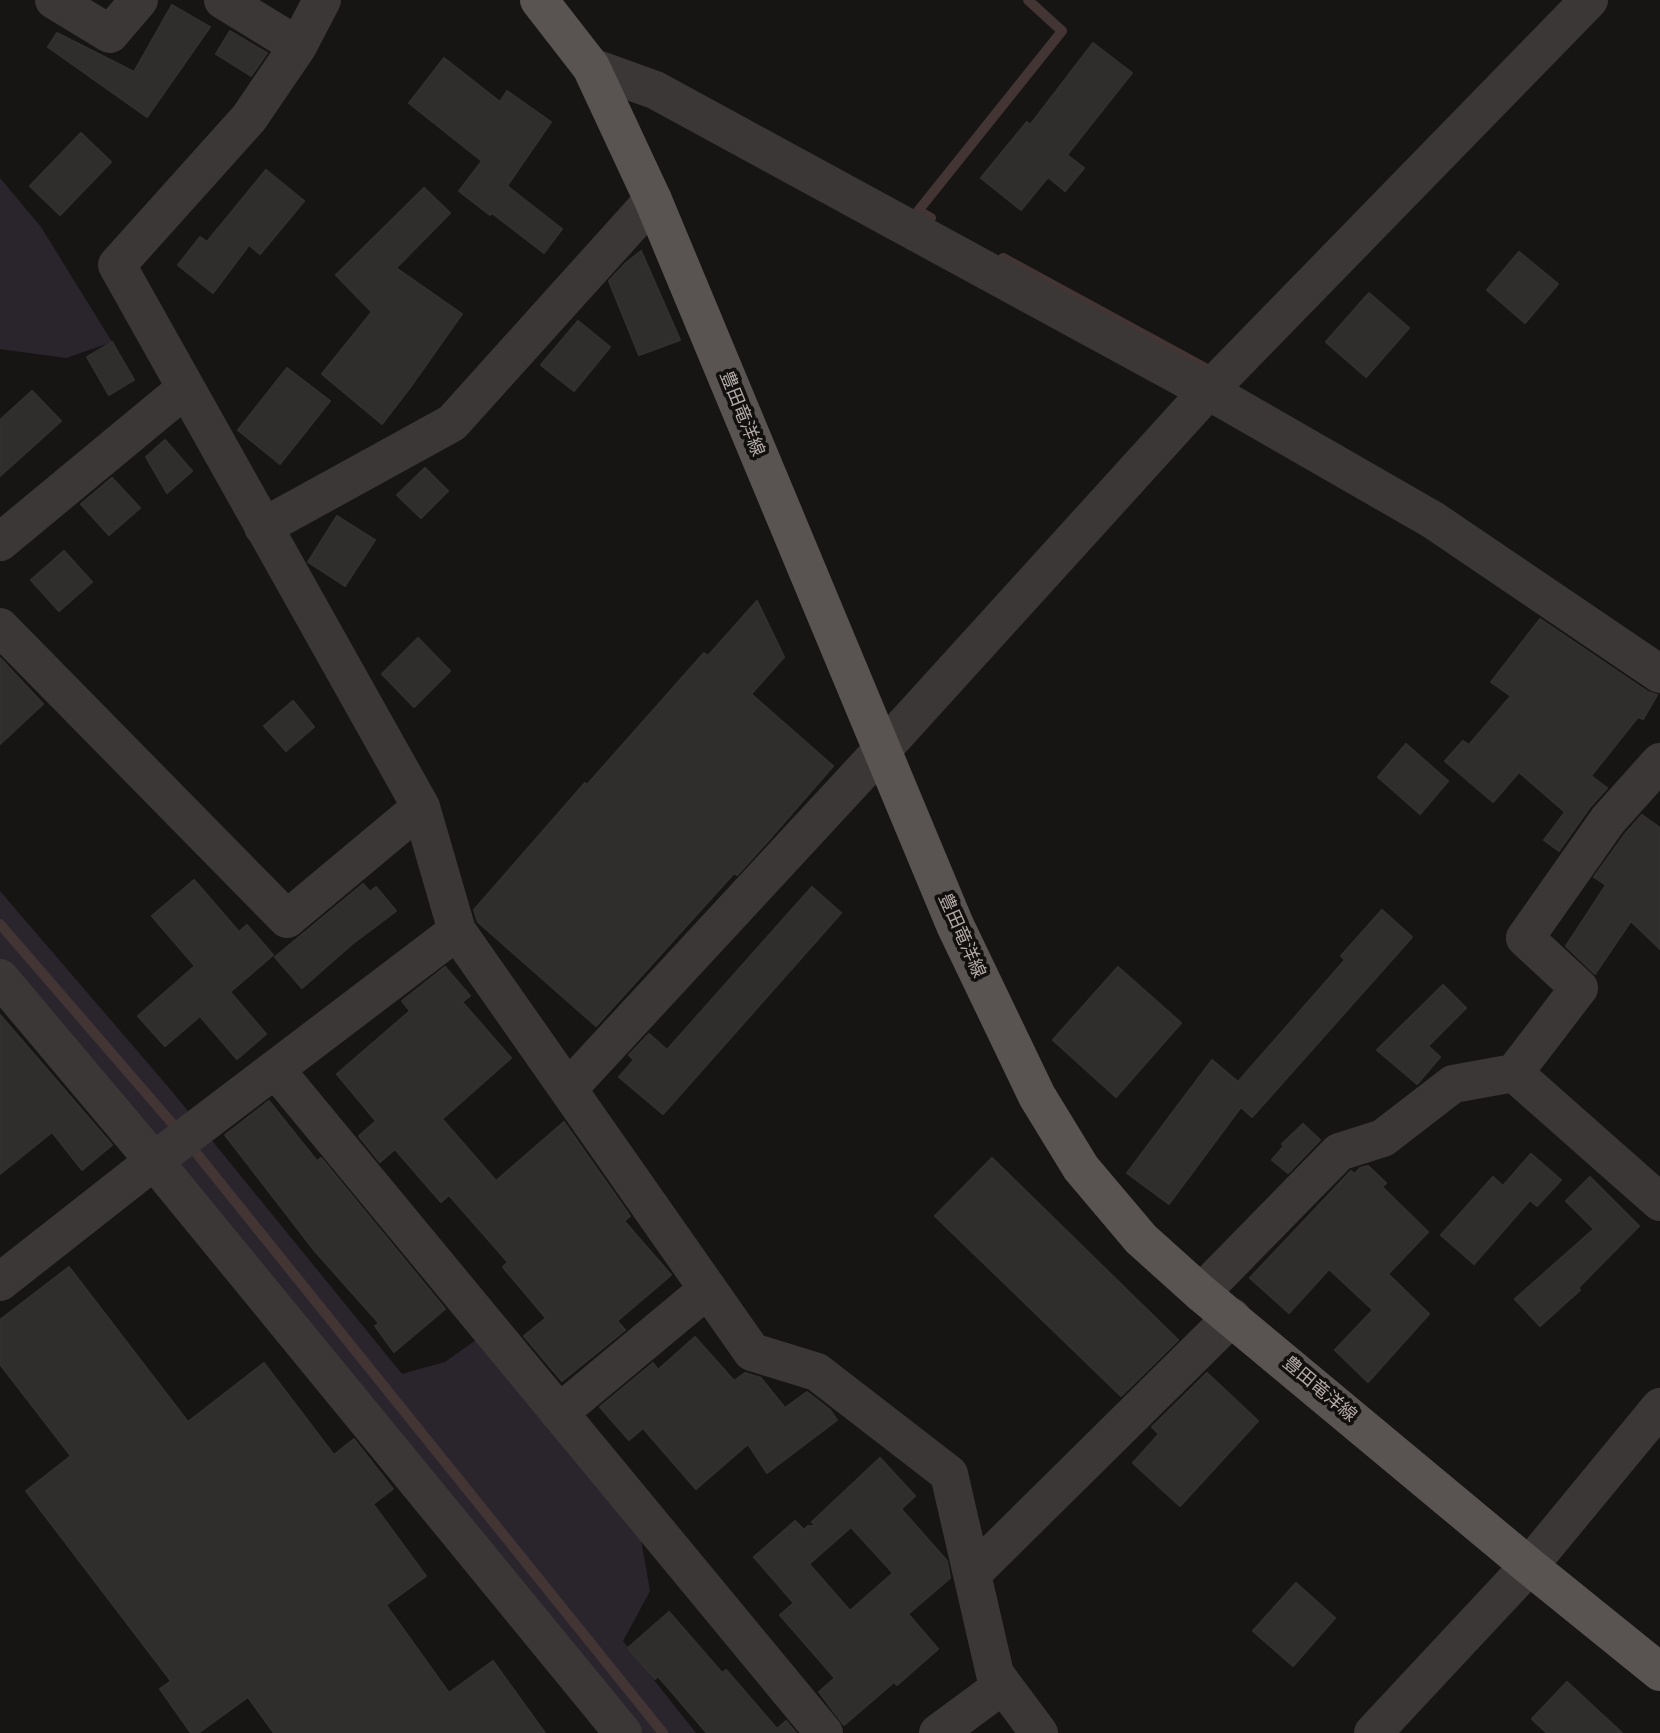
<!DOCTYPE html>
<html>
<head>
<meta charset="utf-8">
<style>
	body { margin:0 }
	canvas { display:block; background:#161514 }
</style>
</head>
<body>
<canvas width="1660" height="1733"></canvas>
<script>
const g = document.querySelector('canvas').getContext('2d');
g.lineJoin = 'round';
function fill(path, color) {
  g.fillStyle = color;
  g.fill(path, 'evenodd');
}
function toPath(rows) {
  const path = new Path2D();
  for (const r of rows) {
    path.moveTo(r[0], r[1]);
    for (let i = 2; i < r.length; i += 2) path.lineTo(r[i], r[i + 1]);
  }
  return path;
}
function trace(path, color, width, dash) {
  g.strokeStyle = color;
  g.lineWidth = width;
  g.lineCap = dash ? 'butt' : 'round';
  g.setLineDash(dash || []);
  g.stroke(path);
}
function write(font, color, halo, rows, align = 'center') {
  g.font = font + ' "Roboto Condensed","Noto Sans JP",sans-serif';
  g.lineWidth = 7;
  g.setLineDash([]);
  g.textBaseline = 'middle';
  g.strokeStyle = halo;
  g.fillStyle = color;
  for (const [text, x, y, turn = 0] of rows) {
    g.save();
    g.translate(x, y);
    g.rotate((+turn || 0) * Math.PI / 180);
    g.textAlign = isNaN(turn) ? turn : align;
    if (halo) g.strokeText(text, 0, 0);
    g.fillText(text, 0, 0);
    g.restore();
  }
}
const green = toPath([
	[0,178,41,227,112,342,66,358,0,349],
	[0,891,170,1089,402,1374,445,1362,483,1335,635,1505,650,1591,623,1641,696,1733,623,1733,0,978]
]);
const stream = toPath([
	[931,218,918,211,1062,31,1028,0],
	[1003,258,1216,374],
	[0,924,177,1129,663,1733]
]);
const building = toPath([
	[172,5,210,27,147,117,48,47,57,33,134,72,172,5],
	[230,31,267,53,251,76,216,54,230,31],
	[1093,43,1132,73,1067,155,1084,168,1065,191,1048,177,1021,210,981,178,1027,122,1030,125,1093,43],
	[444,58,500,102,507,91,551,122,507,186,562,229,544,253,492,213,490,215,459,191,482,161,409,103,444,58],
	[81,133,111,162,60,215,30,186,81,133],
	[266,170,304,201,260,254,249,245,213,293,178,265,200,237,207,242,266,170],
	[424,188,450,213,396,268,462,314,409,389,382,424,322,374,372,312,336,275,424,188],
	[641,251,680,340,639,355,609,281,626,263,641,251],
	[1519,252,1558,284,1525,323,1487,290,1519,252],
	[1369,293,1409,328,1366,377,1326,342,1369,293],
	[578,321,610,347,574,391,541,365,578,321],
	[112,342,134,380,109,395,87,357,112,342],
	[287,368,330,401,280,464,238,430,287,368],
	[32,391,61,421,0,476,0,420,32,391],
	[165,440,192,471,167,493,146,457,165,440],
	[425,468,448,491,421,518,397,495,425,468],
	[112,478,140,508,109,535,81,504,112,478],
	[337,516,375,540,345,586,308,562,337,516],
	[64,551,92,582,59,611,31,580,64,551],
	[757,601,784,657,751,694,833,766,766,843,737,875,734,873,596,1026,478,922,474,910,585,783,587,785,704,653,708,656,757,601],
	[1540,619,1648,692,1657,695,1643,719,1638,717,1591,776,1607,788,1590,807,1559,851,1544,840,1565,812,1519,772,1493,802,1445,761,1463,741,1469,745,1511,696,1491,682,1540,619],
	[418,638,450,671,414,707,382,674,418,638],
	[0,658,43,704,0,744,0,658],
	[293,701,314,727,286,751,264,726,293,701],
	[1406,744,1448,781,1420,814,1378,777,1406,744],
	[1642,815,1660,828,1660,949,1631,921,1595,974,1566,946,1606,885,1594,877,1625,834,1642,815],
	[194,880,239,932,247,925,273,955,230,992,266,1034,237,1059,200,1016,165,1046,138,1016,195,966,152,916,194,880],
	[363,884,370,892,376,887,396,911,352,944,302,988,275,957,363,884],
	[812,887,841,913,663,1114,619,1077,634,1060,629,1055,649,1034,667,1050,812,887],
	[1382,910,1412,937,1252,1117,1241,1107,1169,1204,1127,1173,1212,1060,1238,1082,1345,960,1341,956,1382,910],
	[445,967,470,996,462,1002,511,1058,442,1119,496,1181,564,1122,630,1216,624,1221,671,1275,617,1321,625,1330,562,1381,524,1336,546,1318,503,1267,508,1262,449,1195,441,1202,395,1149,380,1162,359,1136,376,1121,337,1074,410,1011,402,1001,445,967],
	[1118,967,1181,1023,1116,1097,1053,1040,1118,967],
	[1443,985,1466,1008,1428,1046,1440,1057,1417,1084,1377,1050,1443,985],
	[0,1015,112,1145,82,1170,52,1132,0,1174,0,1015],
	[269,1101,317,1161,321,1158,445,1309,394,1352,375,1326,379,1323,314,1250,225,1135,269,1101],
	[1303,1124,1320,1140,1288,1173,1272,1160,1284,1146,1282,1144,1303,1124],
	[1531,1154,1561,1180,1537,1206,1530,1200,1474,1264,1441,1235,1493,1177,1503,1186,1531,1154],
	[992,1158,1178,1340,1121,1396,935,1216,992,1158],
	[1368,1166,1386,1183,1382,1187,1428,1232,1388,1274,1429,1314,1368,1382,1335,1350,1373,1310,1329,1269,1289,1313,1250,1278,1351,1171,1355,1174,1360,1168,1368,1166],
	[1590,1177,1639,1226,1578,1288,1580,1290,1540,1326,1515,1299,1594,1229,1566,1201,1590,1177],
	[69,1267,188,1422,264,1363,334,1455,354,1439,393,1489,373,1504,426,1576,386,1605,449,1693,493,1661,545,1733,274,1733,248,1697,198,1733,191,1733,160,1689,171,1681,26,1491,71,1456,0,1364,0,1320,69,1267],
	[695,1337,734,1381,745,1373,761,1378,785,1408,807,1392,830,1410,837,1420,767,1473,748,1444,696,1489,643,1428,629,1440,600,1407,653,1363,658,1370,695,1337],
	[1207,1373,1258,1421,1180,1506,1133,1463,1159,1434,1152,1427,1207,1373],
	[880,1458,915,1496,901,1509,947,1561,950,1578,908,1614,938,1649,897,1685,894,1682,844,1725,819,1692,835,1678,780,1615,794,1603,754,1557,795,1521,804,1530,808,1526,816,1526,812,1522,880,1458],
	[851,1527,893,1573,850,1611,809,1564,851,1527],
	[1296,1583,1335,1618,1293,1666,1253,1631,1296,1583],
	[669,1612,722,1673,726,1670,777,1729,786,1721,796,1733,707,1733,658,1676,655,1679,628,1648,669,1612],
	[1567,1682,1622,1733,1547,1733,1532,1719,1567,1682]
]);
const minor = toPath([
	[54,0,110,34,139,0],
	[223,0,298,46],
	[322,0,298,46,249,118,117,265,421,807,457,931,752,1352,817,1372,949,1474,995,1674,1039,1733],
	[591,67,655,90,1226,401,1433,520,1660,674],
	[263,527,452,423,653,200],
	[0,542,186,388],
	[0,627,287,919,421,807],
	[0,978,154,1161,623,1733],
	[275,1069,824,1733],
	[1514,1073,1660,1202],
	[568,1089,881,751,1208,391,1589,0],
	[0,1282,154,1161,457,931],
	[1201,1293,1339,1152,1383,1138,1453,1084,1514,1073,1579,988,1525,938,1608,820,1660,762],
	[559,1413,708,1289],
	[972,1574,1232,1317],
	[938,1733,1003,1685],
	[1373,1733,1529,1566,1660,1407]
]);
const major = toPath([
	[539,0,591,67,653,200,955,925,1037,1096,1081,1168,1141,1239,1201,1293,1529,1566,1660,1672]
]);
const streetNames = [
	["豊田竜洋線",741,414,68],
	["豊田竜洋線",961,936,66],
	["豊田竜洋線",1319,1390,40]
];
fill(green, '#2a252d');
trace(stream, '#443535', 10);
fill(building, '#302e2c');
trace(building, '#32302f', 2);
trace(minor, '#3b3736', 38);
trace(major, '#595452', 38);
write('18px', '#b5aaa7', '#11100f', streetNames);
</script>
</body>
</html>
